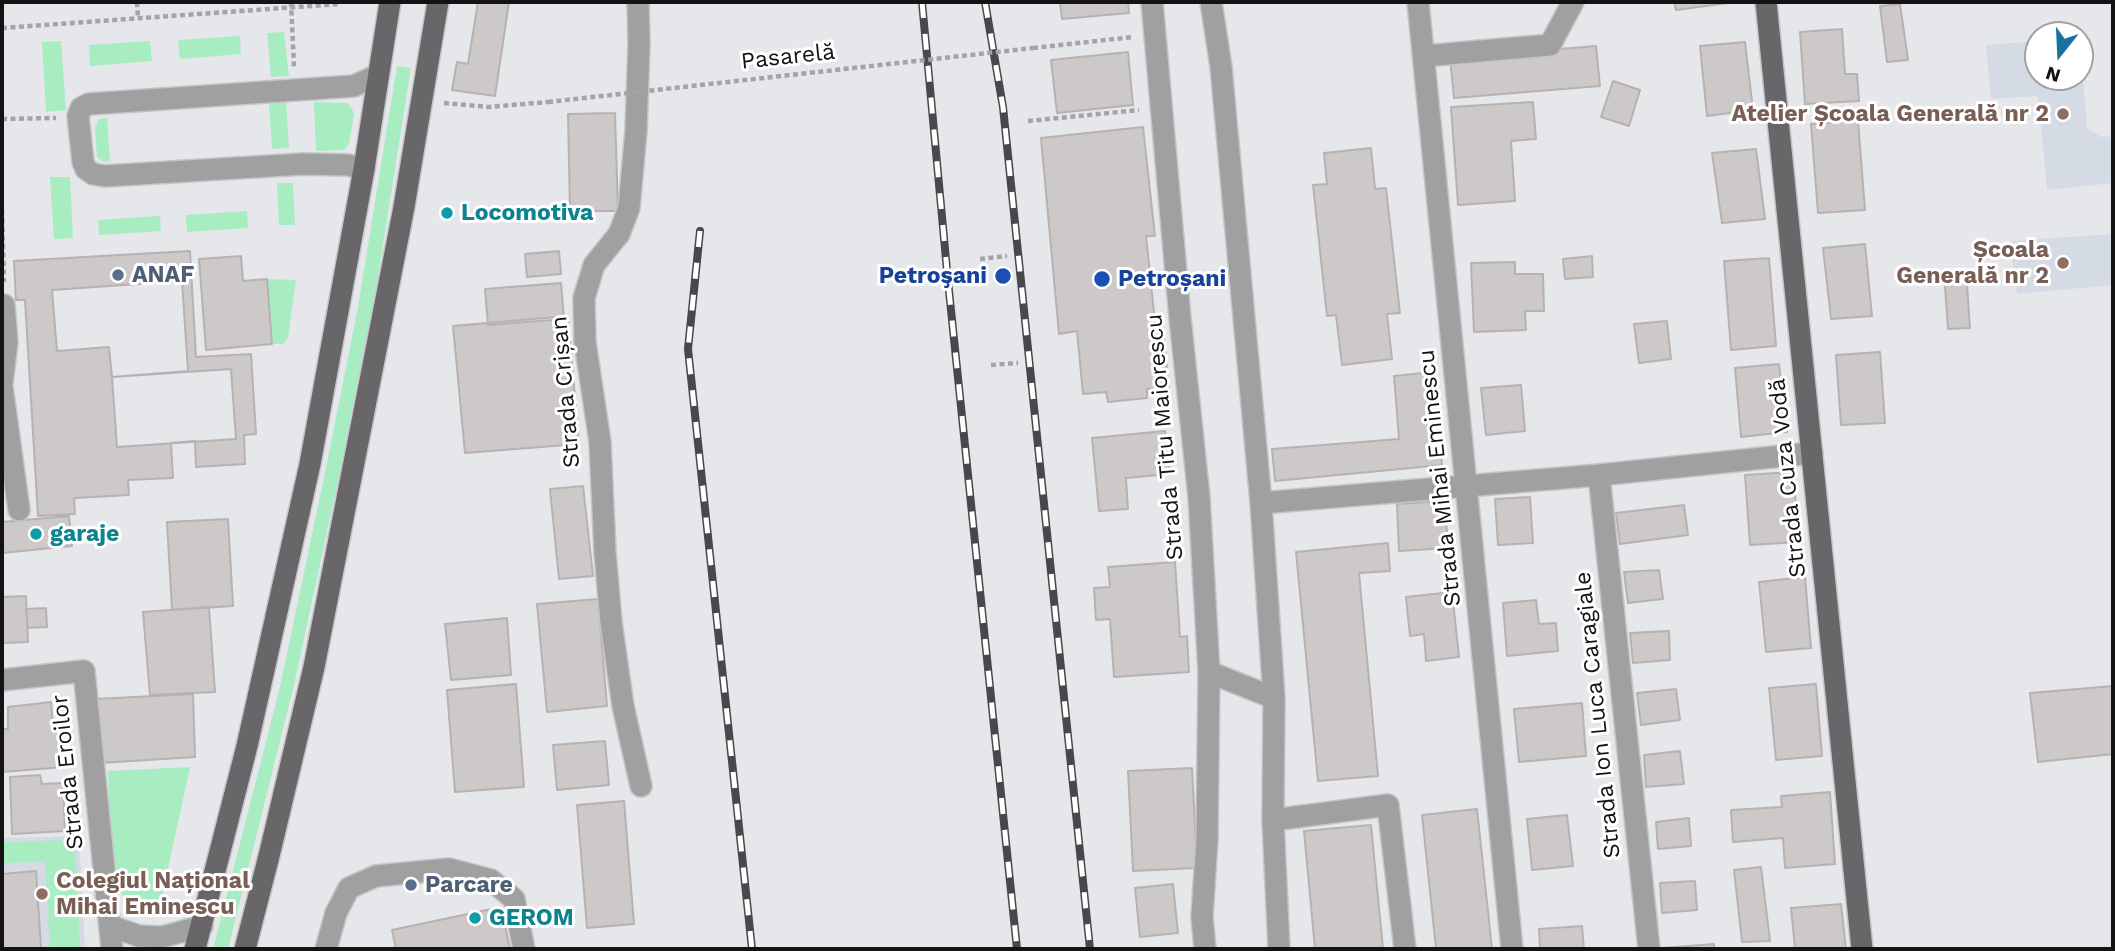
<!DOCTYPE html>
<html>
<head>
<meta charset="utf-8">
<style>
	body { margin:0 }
	#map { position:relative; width:2115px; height:951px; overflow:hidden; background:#e5e7ea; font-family:"Work Sans",sans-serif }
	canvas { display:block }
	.frame { position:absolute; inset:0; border:4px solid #131314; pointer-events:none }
	.north { position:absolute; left:2024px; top:21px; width:70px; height:70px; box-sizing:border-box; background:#fff; border:2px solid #a1a1a1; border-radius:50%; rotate:198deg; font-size:19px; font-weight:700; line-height:28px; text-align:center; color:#131314 }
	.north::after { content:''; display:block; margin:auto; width:24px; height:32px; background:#1971a0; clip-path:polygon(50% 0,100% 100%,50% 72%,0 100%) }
</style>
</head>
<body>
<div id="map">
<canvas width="2115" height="951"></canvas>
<div class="frame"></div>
<div class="north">N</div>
</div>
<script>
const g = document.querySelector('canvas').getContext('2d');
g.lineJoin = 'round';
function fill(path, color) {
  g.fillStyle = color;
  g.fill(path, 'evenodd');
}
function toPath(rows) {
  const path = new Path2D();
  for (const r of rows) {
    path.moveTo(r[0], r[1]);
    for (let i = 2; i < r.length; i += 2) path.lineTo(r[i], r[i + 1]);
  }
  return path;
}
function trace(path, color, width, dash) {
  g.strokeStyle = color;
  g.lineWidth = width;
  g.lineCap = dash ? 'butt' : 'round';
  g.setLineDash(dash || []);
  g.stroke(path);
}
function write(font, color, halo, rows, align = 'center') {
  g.font = font + ' "Work Sans",sans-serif';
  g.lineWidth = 6;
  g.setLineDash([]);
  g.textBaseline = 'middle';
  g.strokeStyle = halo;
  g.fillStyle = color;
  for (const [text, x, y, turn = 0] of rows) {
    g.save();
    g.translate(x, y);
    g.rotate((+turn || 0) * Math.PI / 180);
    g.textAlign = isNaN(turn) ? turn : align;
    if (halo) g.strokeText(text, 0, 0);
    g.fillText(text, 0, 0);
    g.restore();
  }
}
const built = toPath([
	[2080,40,2087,128,2101,137,2113,136,2113,183,2047,190,2038,96,1991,99,1986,45,2038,41,2038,77,2080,77],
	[2113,234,2113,285,2017,294,2010,241],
	[79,836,85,949,2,949,2,838]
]);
const green = toPath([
	[284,32,289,76,271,77,267,33],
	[240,36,241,54,180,59,178,40],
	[61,41,66,110,46,112,42,42],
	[150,41,152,61,90,66,89,45],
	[397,66,411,68,376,288,340,471,294,685,228,949,213,949,280,687,326,468,358,307],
	[286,102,289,148,272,149,269,104],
	[314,102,347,103,352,109,354,114,349,143,346,148,342,150,316,151],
	[107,118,110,161,104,162,97,157,95,127,99,119],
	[50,177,70,177,73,238,54,239],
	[277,183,293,183,295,225,279,225],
	[247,211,248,228,187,232,186,215],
	[160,216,161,231,99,235,98,220],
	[267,279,296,280,288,337,283,344,272,344],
	[190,767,160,905,143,907,125,899,115,882,111,856,108,771],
	[75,840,80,949,50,949,45,862,2,863,2,842]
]);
const building = toPath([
	[478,2,509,2,495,96,452,90,457,62,468,64,478,2],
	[1060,2,1128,2,1129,13,1062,19,1060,2],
	[1674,2,1736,2,1676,10,1674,2],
	[1900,4,1908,60,1887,62,1880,6,1900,4],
	[1842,29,1845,74,1857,74,1859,101,1805,104,1800,32,1842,29],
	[1745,42,1753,110,1707,116,1700,46,1745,42],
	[1596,46,1600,86,1454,98,1450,58,1596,46],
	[1128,52,1133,105,1057,113,1051,60,1128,52],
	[1613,81,1640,90,1629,126,1601,117,1613,81],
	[1533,102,1536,139,1511,141,1515,201,1458,205,1451,107,1533,102],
	[615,113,618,211,570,211,568,114,615,113],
	[1858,121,1865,210,1818,213,1811,124,1858,121],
	[1143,127,1155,236,1146,236,1155,322,1162,322,1169,387,1147,389,1147,398,1108,402,1106,392,1083,394,1077,331,1059,334,1041,138,1143,127],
	[1371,148,1375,189,1386,188,1400,313,1387,314,1392,359,1342,365,1336,315,1327,316,1313,185,1327,184,1324,153,1371,148],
	[1756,149,1765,219,1722,223,1712,153,1756,149],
	[1865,244,1872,316,1831,319,1823,248,1865,244],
	[190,251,196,357,251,354,256,434,244,435,245,464,196,467,195,441,171,443,173,478,128,480,129,495,74,498,75,514,38,516,25,300,16,300,14,261,190,251],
	[559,251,561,274,527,277,525,254,559,251],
	[241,256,243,281,267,279,272,344,206,350,199,259,241,256],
	[1592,256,1593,277,1565,279,1563,259,1592,256],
	[1769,258,1776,346,1731,350,1724,261,1769,258],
	[1515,262,1515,274,1543,274,1544,311,1525,311,1526,330,1474,332,1471,263,1515,262],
	[1966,271,1970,328,1948,329,1944,272,1966,271],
	[182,281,188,371,112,377,109,347,57,351,52,290,182,281],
	[561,283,564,319,488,325,485,289,561,283],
	[568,316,579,444,465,453,453,326,568,316],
	[1667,321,1671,359,1639,363,1634,324,1667,321],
	[1880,352,1885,423,1841,425,1836,355,1880,352],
	[1779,364,1787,432,1741,437,1735,368,1779,364],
	[231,369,236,439,117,447,112,377,231,369],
	[1433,372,1442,465,1275,481,1272,449,1399,439,1394,376,1433,372],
	[1521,385,1525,431,1486,435,1481,388,1521,385],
	[1165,431,1170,474,1126,478,1128,509,1099,511,1092,438,1165,431],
	[1793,472,1799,542,1750,545,1745,475,1793,472],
	[583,486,593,576,559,579,550,489,583,486],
	[1530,497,1533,543,1498,545,1495,499,1530,497],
	[1445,501,1448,548,1399,551,1397,504,1445,501],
	[1684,505,1688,535,1620,544,1616,513,1684,505],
	[69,516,72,546,2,553,2,522,69,516],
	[228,519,233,606,172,610,167,522,228,519],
	[1388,543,1390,571,1359,573,1378,776,1318,781,1296,552,1388,543],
	[1175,562,1180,637,1187,636,1189,672,1114,677,1110,619,1096,620,1094,588,1110,587,1108,567,1175,562],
	[1659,570,1663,599,1628,603,1624,572,1659,570],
	[1805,577,1811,648,1766,652,1759,582,1805,577],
	[1452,592,1459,657,1426,661,1424,634,1410,636,1406,597,1452,592],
	[26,596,28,642,2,643,2,597,26,596],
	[598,599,607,706,547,712,537,604,598,599],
	[1536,600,1539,624,1556,623,1558,651,1507,656,1503,603,1536,600],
	[209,607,215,692,150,695,143,612,209,607],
	[46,608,47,627,28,628,26,609,46,608],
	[507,618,511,675,451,680,445,624,507,618],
	[1669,631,1670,660,1633,663,1630,633,1669,631],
	[516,684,524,787,455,792,447,690,516,684],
	[1816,684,1822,756,1776,760,1769,688,1816,684],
	[2113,686,2113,754,2038,762,2030,693,2113,686],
	[1676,689,1680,720,1641,725,1637,693,1676,689],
	[193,694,195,757,100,763,95,699,193,694],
	[51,702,53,726,62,725,65,767,2,772,2,729,8,729,8,707,51,702],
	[1582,703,1586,756,1519,762,1514,709,1582,703],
	[605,741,609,785,557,790,553,745,605,741],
	[1680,751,1684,784,1646,787,1644,755,1680,751],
	[1192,768,1197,868,1133,871,1128,771,1192,768],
	[40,775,42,784,63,783,65,831,12,834,10,777,40,775],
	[1830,792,1835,864,1785,868,1783,838,1733,842,1731,810,1782,807,1781,796,1830,792],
	[624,801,634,924,587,928,577,805,624,801],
	[1477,809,1492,949,1436,949,1422,815,1477,809],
	[1567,815,1573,866,1532,870,1527,819,1567,815],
	[1689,818,1691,846,1658,849,1656,822,1689,818],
	[1371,825,1383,949,1315,949,1304,831,1371,825],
	[1761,867,1770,941,1742,942,1734,870,1761,867],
	[36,871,41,949,2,949,2,874,36,871],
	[1695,881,1697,910,1662,913,1660,883,1695,881],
	[1173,884,1178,933,1140,937,1135,888,1173,884],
	[1841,904,1846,949,1795,949,1791,908,1841,904],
	[501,907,510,949,396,949,392,930,501,907],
	[1582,926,1584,949,1540,949,1539,929,1582,926],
	[1714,944,1714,949,1662,949,1662,948,1714,944]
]);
const path = toPath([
	[137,2,138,18],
	[291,2,294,67],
	[2,28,339,4],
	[1033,48,1133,37],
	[444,103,488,107,548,102],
	[2,119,56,118],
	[1028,121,1139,110],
	[2,210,4,282],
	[980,259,1007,256],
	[991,365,1018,363]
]);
const minor = toPath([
	[638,2,639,43,636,131,629,208,619,234,594,265,584,298,585,342,600,442,605,552,611,622,623,706,641,786],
	[1152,2,1180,318,1199,497,1209,672,1274,698],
	[1211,2,1221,67,1261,503,1274,698,1273,820,1279,949],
	[1418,2,1512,949],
	[1424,56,1550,45,1573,2],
	[364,169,348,165,303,164,105,176,93,174,86,169,83,162,78,116,81,108,89,104,354,86,378,75],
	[2,383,7,342,4,305],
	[2,387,19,510],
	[1599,475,1649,949],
	[1261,503,1599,475,1812,453],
	[2,680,84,671,112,949],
	[1273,820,1388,805,1405,949],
	[110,926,139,936,162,937,202,926],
	[326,949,336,913,349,888,376,876,449,869,491,880,514,899,524,949],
	[1205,949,1202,917,1207,839,1209,672]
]);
const major = toPath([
	[1766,2,1862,949],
	[195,949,247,746,310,464,364,169,390,2],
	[245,949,269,856,314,667,404,207,438,2]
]);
const rail = toPath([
	[922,2,948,281,1017,949],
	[985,2,1003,107,1090,949],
	[700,231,688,349,752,949]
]);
const pathBridge = toPath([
	[548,102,1033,48]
]);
const markers = [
	[2063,114,7,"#8d6e63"],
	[447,213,7,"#0f9aa8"],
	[2063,263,7,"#8d6e63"],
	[118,275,7,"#5c6f8a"],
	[1003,276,9,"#1a4fb4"],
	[1102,279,9,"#1a4fb4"],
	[36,534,7,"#0f9aa8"],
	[411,885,7,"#5c6f8a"],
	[42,894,7,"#8d6e63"],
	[475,918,7,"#0f9aa8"]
];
const streetNames = [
	["Pasarelă",788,57,-6],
	["Strada Crișan",566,392,-95],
	["Strada Titu Maiorescu",1165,437,-95],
	["Strada Mihai Eminescu",1440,478,-96],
	["Strada Cuza Vodă",1788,478,-96],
	["Strada Ion Luca Caragiale",1598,715,-96],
	["Strada Eroilor",68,772,-96]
];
const educationNames = [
	["Atelier Școala Generală nr 2",2049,114],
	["Școala",2049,250],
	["Generală nr 2",2049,276],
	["Colegiul Național",56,881,"left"],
	["Mihai Eminescu",56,907,"left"]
];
const cultureNames = [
	["Locomotiva",461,213],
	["garaje",50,534],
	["GEROM",489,918]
];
const serviceNames = [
	["ANAF",132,275],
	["Parcare",425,885]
];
const transitNames = [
	["Petroşani",987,276],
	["Petroșani",1118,279,"left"]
];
fill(built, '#d5dbe5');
fill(green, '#a8ecc2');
fill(building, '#cdc9c8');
trace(building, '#b7b2b1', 2);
trace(minor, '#c3c5c8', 24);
trace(major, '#c3c5c8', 24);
trace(path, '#a3a4a7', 4.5, [5, 3.5]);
trace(minor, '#a1a0a1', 21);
trace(major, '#686668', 21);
trace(rail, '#48484a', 8);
trace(rail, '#fff', 5, [16]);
trace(pathBridge, '#a3a4a7', 4.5, [5, 3.5]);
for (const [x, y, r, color] of markers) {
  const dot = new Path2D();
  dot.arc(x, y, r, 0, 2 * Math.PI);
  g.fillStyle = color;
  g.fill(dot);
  trace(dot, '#fff', 2.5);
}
write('23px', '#131314', '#fff', streetNames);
write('bold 23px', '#785e54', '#fff', educationNames, 'right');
write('bold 23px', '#0d838f', '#fff', cultureNames, 'left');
write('bold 23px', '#4e5e75', '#fff', serviceNames, 'left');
write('bold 23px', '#164399', '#fff', transitNames, 'right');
</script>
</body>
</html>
